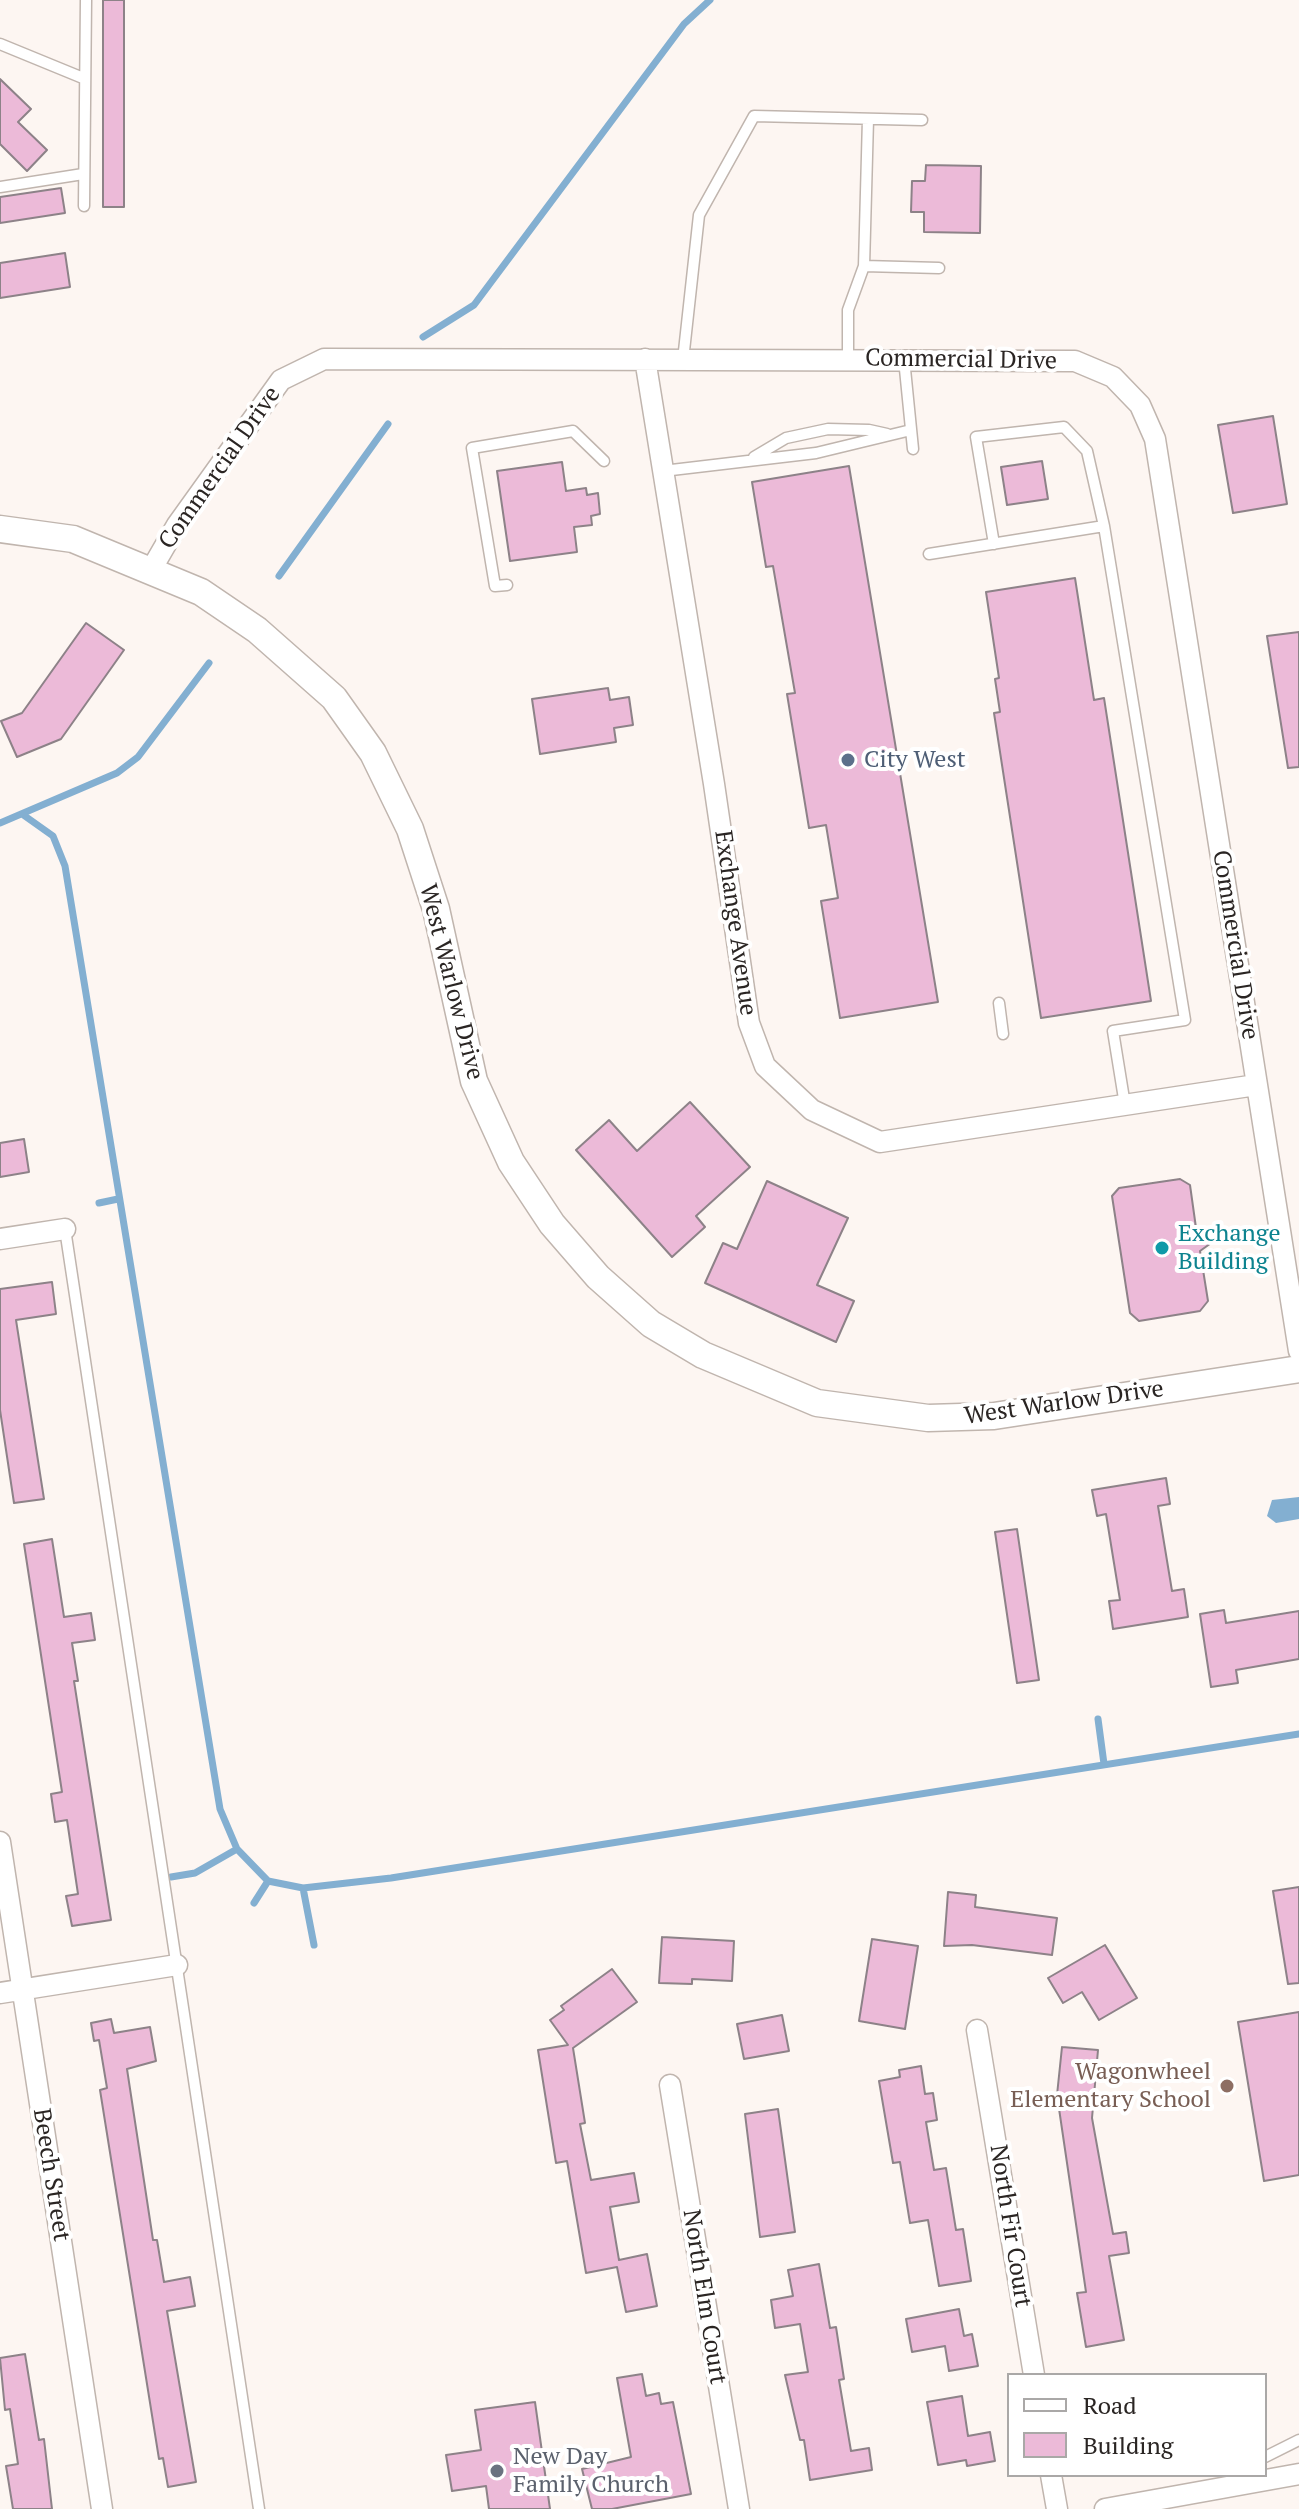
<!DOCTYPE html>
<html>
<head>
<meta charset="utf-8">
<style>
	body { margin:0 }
	#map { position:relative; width:1299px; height:2509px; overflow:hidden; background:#fdf6f2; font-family:"PT Serif",serif }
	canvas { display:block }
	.legend { position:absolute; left:1007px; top:2373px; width:260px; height:104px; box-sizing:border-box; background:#fff; border:2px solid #aaa8a7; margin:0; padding:10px 14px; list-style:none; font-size:24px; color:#2a2523 }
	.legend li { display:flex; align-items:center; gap:16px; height:40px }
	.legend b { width:40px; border:2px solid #aaa8a7 }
</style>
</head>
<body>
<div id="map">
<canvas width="1299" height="2509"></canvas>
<ul class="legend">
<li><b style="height:10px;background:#fff"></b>Road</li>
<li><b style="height:22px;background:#ecbad8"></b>Building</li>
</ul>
</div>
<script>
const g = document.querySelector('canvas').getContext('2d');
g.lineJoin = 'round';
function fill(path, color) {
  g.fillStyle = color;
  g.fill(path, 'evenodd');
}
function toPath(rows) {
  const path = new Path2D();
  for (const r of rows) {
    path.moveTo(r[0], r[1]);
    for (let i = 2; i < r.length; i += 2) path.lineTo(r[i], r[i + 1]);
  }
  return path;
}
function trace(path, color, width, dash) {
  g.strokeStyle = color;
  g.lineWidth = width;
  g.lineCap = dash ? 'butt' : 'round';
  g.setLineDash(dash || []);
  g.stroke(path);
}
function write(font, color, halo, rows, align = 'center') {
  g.font = font + ' "PT Serif",serif';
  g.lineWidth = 8;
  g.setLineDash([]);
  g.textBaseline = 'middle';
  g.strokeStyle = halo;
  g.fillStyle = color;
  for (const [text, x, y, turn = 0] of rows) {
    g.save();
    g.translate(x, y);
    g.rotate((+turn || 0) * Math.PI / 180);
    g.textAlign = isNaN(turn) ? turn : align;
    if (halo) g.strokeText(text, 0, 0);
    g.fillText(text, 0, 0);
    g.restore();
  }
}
const water = toPath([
	[1299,1497,1299,1519,1276,1523,1267,1516,1272,1500]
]);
const stream = toPath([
	[423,337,474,305,684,24,710,0],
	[279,576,388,424],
	[22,814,53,836,65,866,220,1809,237,1849,268,1881,303,1888,391,1878,1299,1734],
	[0,823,117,773,138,757,209,663],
	[99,1203,118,1199],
	[1098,1719,1104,1764],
	[171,1877,195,1873,237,1849],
	[303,1888,314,1945],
	[254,1903,268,1881]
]);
const building = toPath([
	[103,0,124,0,124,207,103,207,103,0],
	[0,79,31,109,18,122,47,150,27,171,0,144,0,79],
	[926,165,981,166,980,233,924,232,924,212,911,212,912,181,925,181,926,165],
	[61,188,65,213,0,223,0,197,61,188],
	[65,253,70,287,0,298,0,263,65,253],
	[1273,416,1287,504,1233,513,1218,425,1273,416],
	[1042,461,1048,499,1007,505,1001,467,1042,461],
	[562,462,566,491,586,488,587,495,598,493,600,514,591,516,592,525,574,527,577,552,510,561,497,471,562,462],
	[849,466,938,1002,840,1018,821,901,838,898,826,825,809,828,787,694,795,693,773,566,766,567,752,482,849,466],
	[1075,578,1094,700,1104,698,1151,1001,1041,1018,994,713,1000,712,995,679,999,678,986,592,1075,578],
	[86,623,124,650,61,739,17,757,1,721,22,713,86,623],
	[1299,632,1299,767,1288,768,1267,636,1299,632],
	[608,688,610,700,629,697,633,725,614,728,616,742,540,754,532,699,608,688],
	[690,1102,750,1167,696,1216,705,1227,672,1257,576,1150,609,1120,637,1151,690,1102],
	[24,1139,29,1172,0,1177,0,1143,24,1139],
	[1180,1179,1190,1185,1197,1235,1214,1241,1200,1251,1208,1301,1200,1311,1139,1321,1130,1313,1112,1196,1119,1188,1180,1179],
	[767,1181,848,1218,817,1285,854,1301,836,1342,705,1283,723,1243,737,1249,767,1181],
	[52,1282,56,1314,16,1320,44,1499,14,1503,0,1410,0,1289,52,1282],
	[1166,1478,1170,1504,1158,1506,1172,1591,1184,1589,1188,1617,1113,1629,1109,1601,1120,1600,1106,1514,1097,1516,1092,1490,1166,1478],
	[1017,1529,1039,1680,1017,1683,995,1532,1017,1529],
	[52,1539,64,1617,91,1613,95,1640,72,1643,78,1681,74,1681,111,1920,72,1926,66,1896,78,1894,67,1820,55,1822,51,1794,62,1792,24,1544,52,1539],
	[1224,1610,1226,1623,1299,1611,1299,1659,1236,1670,1238,1683,1211,1687,1200,1614,1224,1610],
	[1299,1887,1299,1983,1288,1984,1273,1891,1299,1887],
	[948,1892,976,1895,975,1907,1057,1918,1052,1955,972,1945,944,1946,948,1892],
	[662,1937,734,1941,732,1981,692,1979,692,1984,659,1983,662,1937],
	[872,1939,918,1946,905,2029,859,2021,872,1939],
	[1105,1945,1137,1998,1099,2020,1082,1992,1063,2003,1048,1978,1105,1945],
	[612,1969,637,2002,573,2048,585,2123,580,2124,591,2180,634,2173,639,2202,610,2207,619,2260,647,2254,657,2306,626,2312,617,2267,586,2273,567,2161,556,2163,538,2050,568,2045,550,2020,564,2010,561,2006,612,1969],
	[1299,2012,1299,2175,1264,2181,1238,2022,1299,2012],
	[782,2015,789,2051,744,2059,737,2024,782,2015],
	[111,2019,114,2033,150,2027,156,2061,127,2069,153,2240,157,2240,164,2282,190,2277,195,2306,167,2311,196,2482,168,2487,163,2458,159,2459,100,2090,107,2088,99,2040,94,2041,91,2023,111,2019],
	[1062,2047,1098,2050,1092,2118,1113,2234,1126,2232,1129,2253,1109,2256,1124,2340,1086,2347,1077,2293,1086,2292,1057,2095,1062,2047],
	[921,2066,925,2094,933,2093,937,2120,926,2122,934,2170,946,2168,956,2230,963,2229,971,2281,939,2286,928,2220,910,2223,900,2162,893,2163,879,2081,900,2077,899,2070,921,2066],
	[778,2109,795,2232,760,2237,745,2114,778,2109],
	[819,2264,830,2328,836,2327,844,2379,839,2380,851,2451,869,2448,872,2470,810,2480,804,2440,800,2440,785,2375,808,2372,800,2324,775,2328,771,2300,793,2296,788,2270,819,2264],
	[959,2309,964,2336,972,2334,978,2366,949,2371,945,2346,912,2352,906,2319,959,2309],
	[25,2354,39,2440,44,2439,52,2509,13,2509,6,2466,18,2464,10,2409,5,2410,0,2358,25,2354],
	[642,2374,646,2396,659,2393,661,2404,673,2402,691,2494,612,2509,592,2509,582,2469,631,2457,617,2378,642,2374],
	[962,2396,968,2436,990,2432,995,2461,967,2466,966,2460,938,2465,927,2402,962,2396],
	[535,2402,550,2509,489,2509,486,2486,452,2491,446,2455,481,2450,475,2410,535,2402]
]);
const service = toPath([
	[0,44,83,78],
	[0,187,83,174],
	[84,206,86,0],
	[864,266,939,268],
	[848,359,848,310,864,266,868,119],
	[904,359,913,449],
	[683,360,699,215,754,116,922,120],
	[754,457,786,438,828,429,869,430,887,434],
	[663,471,816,453,911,430],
	[994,544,976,437,1064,427,1087,451,1104,526],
	[929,554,1104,526,1185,1020,1113,1031,1125,1105],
	[507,585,495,586,472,448,573,431,604,461],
	[999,1003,1003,1034],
	[65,1229,259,2509],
	[1265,2457,1299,2440]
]);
const minor = toPath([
	[645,359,714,784,749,1023,765,1066,812,1110,880,1142,1256,1085],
	[151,570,177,525,281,380,324,359,1075,361,1113,377,1140,405,1155,439,1299,1351],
	[0,1239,65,1229],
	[0,1842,102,2509],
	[0,1993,177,1965],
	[977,2030,1034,2375],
	[670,2085,739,2509],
	[1051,2475,1057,2509],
	[1105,2509,1299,2474]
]);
const tertiary = toPath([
	[0,529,73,539,201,592,257,630,334,698,373,753,410,829,436,909,474,1081,511,1162,552,1224,598,1277,651,1324,703,1355,817,1403,928,1418,994,1416,1299,1369]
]);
const markers = [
	[848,760,8,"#5c6f8a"],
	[1162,1248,8,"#0f9aa8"],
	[1227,2086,8,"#8d6e63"],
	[497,2471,8,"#6b7280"]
];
const streetNames = [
	["Commercial Drive",961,360,1],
	["Commercial Drive",220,468,-55],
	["Exchange Avenue",735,923,82],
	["Commercial Drive",1235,945,81],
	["West Warlow Drive",451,982,76],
	["West Warlow Drive",1064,1403,-8],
	["Beech Street",51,2175,81],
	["North Fir Court",1010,2226,81],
	["North Elm Court",704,2297,81]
];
const serviceNames = [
	["City West",864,760]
];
const cultureNames = [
	["Exchange",1178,1234],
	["Building",1178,1262]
];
const educationNames = [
	["Wagonwheel",1211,2072],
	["Elementary School",1211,2100]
];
const worshipNames = [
	["New Day",513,2457],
	["Family Church",513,2485]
];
fill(water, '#83afd1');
trace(stream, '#83afd1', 7);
fill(building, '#ecbad8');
trace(building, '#8d8288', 2);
trace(service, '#c0b5ae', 13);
trace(minor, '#c0b5ae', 23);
trace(tertiary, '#c0b5ae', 29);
trace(service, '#fff', 10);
trace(minor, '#fff', 20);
trace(tertiary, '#fff', 26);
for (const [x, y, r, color] of markers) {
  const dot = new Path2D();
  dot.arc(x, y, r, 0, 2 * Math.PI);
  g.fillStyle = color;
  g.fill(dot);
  trace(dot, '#fff', 3);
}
write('24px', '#2a2523', '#fff', streetNames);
write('24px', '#4e5e75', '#fff', serviceNames, 'left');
write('24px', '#0d838f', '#fff', cultureNames, 'left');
write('24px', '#785e54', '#fff', educationNames, 'right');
write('24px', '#5b616d', '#fff', worshipNames, 'left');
</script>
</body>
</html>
